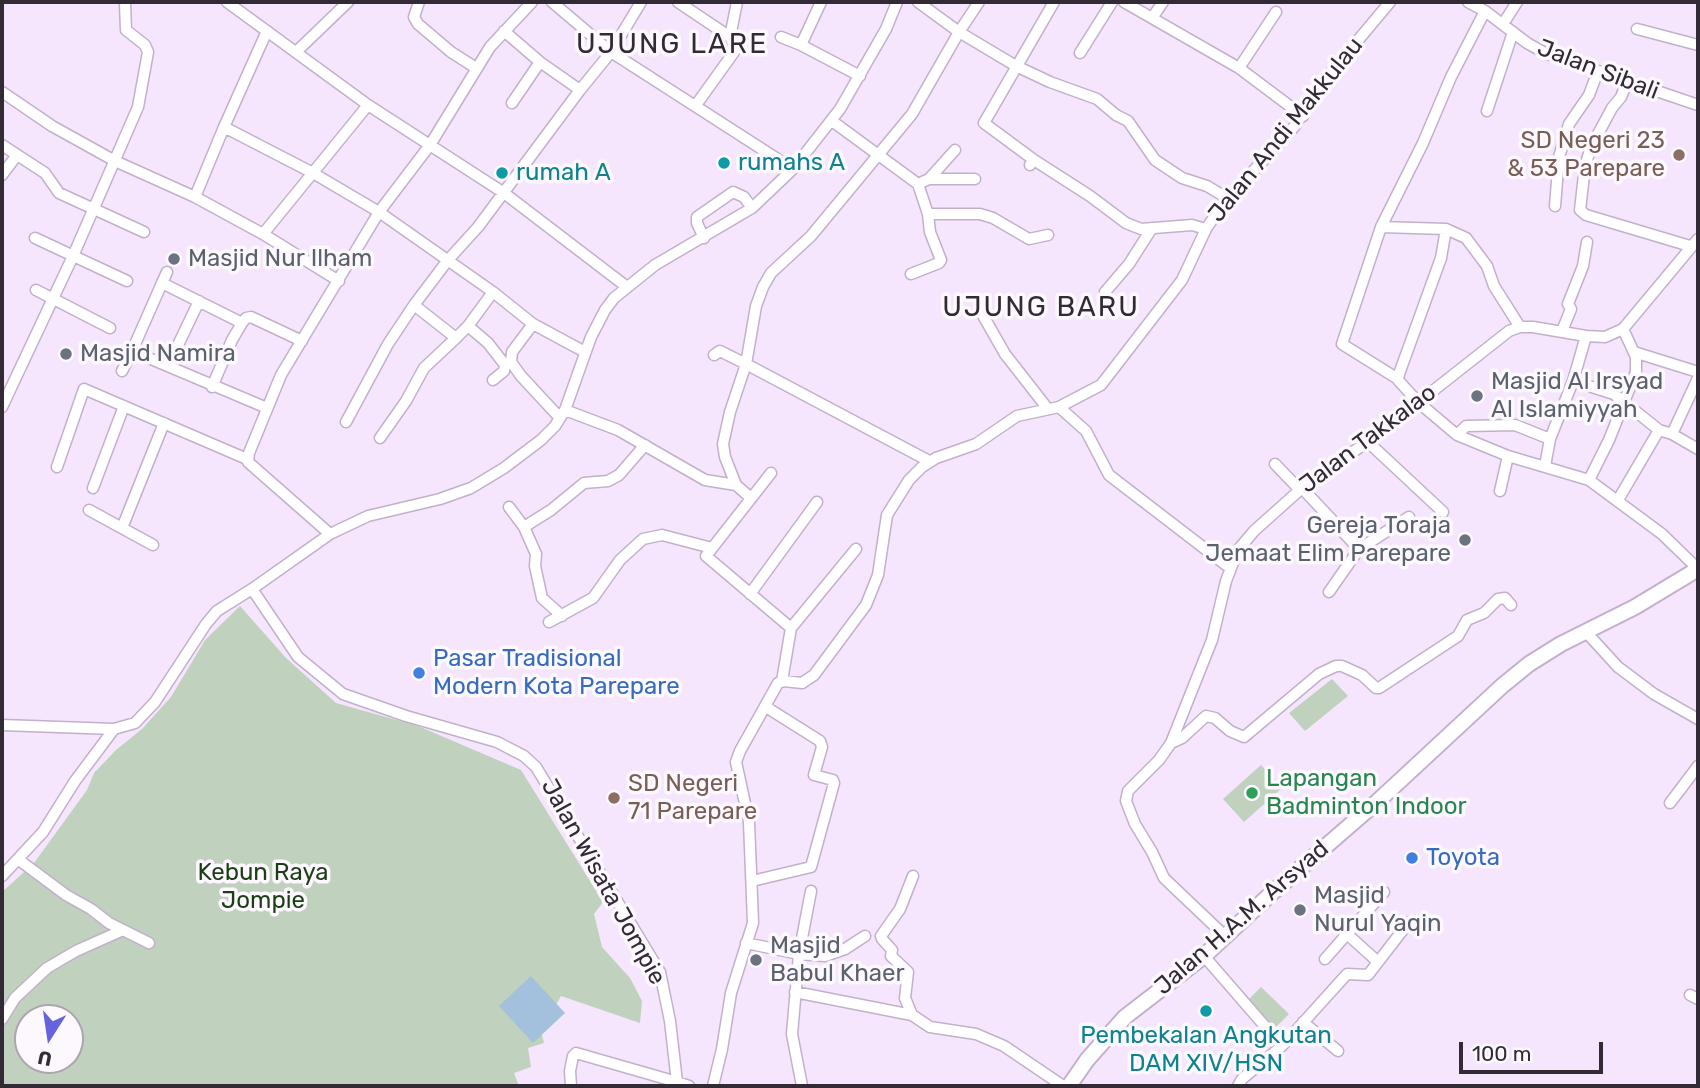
<!DOCTYPE html>
<html>
<head>
<meta charset="utf-8">
<style>
	body { margin:0 }
	#map { position:relative; width:1700px; height:1088px; overflow:hidden; background:#f5e6fd; font-family:Rubik,sans-serif }
	canvas { display:block }
	.frame { position:absolute; inset:0; border:4px solid #322a35; pointer-events:none }
	.north { position:absolute; left:14px; top:1004px; width:70px; height:70px; box-sizing:border-box; background:#fcf8fe; border:2px solid #aba6ae; border-radius:50%; rotate:192deg; font-size:19px; font-weight:700; line-height:28px; text-align:center; color:#322a35 }
	.north::after { content:''; display:block; margin:auto; width:24px; height:32px; background:#6763dc; clip-path:polygon(50% 0,100% 100%,50% 72%,0 100%) }
	.scale { position:absolute; left:1459px; top:1042px; width:144px; height:32px; box-sizing:border-box; border:4px solid #322a35; border-top:0; padding-left:9px; font-size:21px; line-height:24px; white-space:nowrap; color:#322a35; -webkit-text-stroke:5px #fcf8fe; paint-order:stroke }
</style>
</head>
<body>
<div id="map">
<canvas width="1700" height="1088"></canvas>
<div class="frame"></div>
<div class="north">U</div>
<div class="scale">100 m</div>
</div>
<script>
const c = document.querySelector('canvas').getContext('2d');
c.lineJoin = 'round';
function fillPath(path, color) {
  c.fillStyle = color;
  c.fill(path, 'evenodd');
}
function shape(rows) {
  const path = new Path2D();
  for (const r of rows) {
    path.moveTo(r[0], r[1]);
    for (let i = 2; i < r.length; i += 2) path.lineTo(r[i], r[i + 1]);
  }
  return path;
}
function strokePath(path, color, width, dash) {
  c.strokeStyle = color;
  c.lineWidth = width;
  c.lineCap = dash ? 'butt' : 'round';
  c.setLineDash(dash || []);
  c.stroke(path);
}
function drawText(font, color, halo, rows, align = 'center') {
  c.font = font + ' Rubik,sans-serif';
  c.lineWidth = 7;
  c.setLineDash([]);
  c.textBaseline = 'middle';
  c.strokeStyle = halo;
  c.fillStyle = color;
  for (const [text, x, y, turn = 0] of rows) {
    c.save();
    c.translate(x, y);
    c.rotate((+turn || 0) * Math.PI / 180);
    c.textAlign = isNaN(turn) ? turn : align;
    if (halo) c.strokeText(text, 0, 0);
    c.fillText(text, 0, 0);
    c.restore();
  }
}
fillPath(shape([
	[240,606,286,658,336,703,418,726,521,770,603,902,594,914,602,947,630,978,642,1001,640,1023,561,996,541,1031,544,1043,528,1048,531,1067,514,1073,519,1086,2,1086,2,892,34,863,87,790,94,773,116,750,142,729,171,697,205,640],
	[28,1018,70,1018,70,1060,28,1060],
	[1332,679,1348,696,1305,731,1289,713],
	[1261,765,1282,788,1244,822,1223,799],
	[1261,987,1289,1014,1275,1028,1248,1000]
]), '#c0d1bd');
fillPath(shape([
	[531,976,565,1013,533,1043,499,1006]
]), '#a3c1dd');
const minor = shape([
	[227,2,368,105,504,193,627,287],
	[419,2,414,17,418,24,451,52,476,68],
	[552,2,611,52,793,169],
	[678,2,730,37,734,45,734,52,696,105],
	[821,2,801,45,860,76],
	[918,2,959,32,1016,66,1050,82,1097,99,1116,115,1128,121,1155,160,1182,178,1207,186,1227,198],
	[1124,2,1239,68,1303,116],
	[1468,2,1485,11,1527,43,1545,53,1698,105],
	[1485,11,1451,77,1423,143,1381,227,1446,229,1466,238,1487,266,1494,286,1520,327],
	[1152,18,1163,2],
	[1503,24,1517,2],
	[1637,29,1698,45],
	[504,31,540,62,580,90],
	[730,37,737,2],
	[781,37,801,45],
	[297,51,348,2],
	[1080,53,1112,2],
	[1239,68,1276,12],
	[1627,82,1621,97,1612,108,1591,147,1585,166,1580,210,1586,215,1690,246],
	[2,92,52,126,115,161,195,197,263,234],
	[512,103,540,62],
	[1487,111,1513,32],
	[832,121,918,184,929,179,975,179],
	[224,127,267,31],
	[2,145,45,173,59,193,144,232],
	[1034,160,1090,196,1126,223,1141,229,1192,225,1206,229],
	[1030,165,1034,160,984,123,1054,2],
	[2,175,17,155],
	[929,179,955,150],
	[918,184,928,214,980,214,993,218,1029,239,1048,235],
	[195,197,224,127,313,173,379,212,493,292,533,324,585,352],
	[1555,206,1559,157,1569,124,1589,95,1598,71],
	[1381,227,1342,344,1398,379],
	[1446,229,1441,258,1399,374,1398,380,1418,402,1457,435,1508,456,1589,480,1662,534,1698,569],
	[35,238,127,281],
	[704,238,697,223,697,217,733,192,744,197,752,208],
	[167,272,162,283,242,323,246,318,251,317,302,341],
	[911,274,939,263,941,260,930,232,928,214],
	[339,281,263,234,368,105],
	[162,283,132,351,267,408],
	[36,290,110,328],
	[1105,292,1129,264,1152,228],
	[981,312,1005,354,1048,409],
	[533,324,512,352,511,362,521,376,560,418],
	[468,326,488,343,505,365,504,371,493,380],
	[1562,331,1571,309,1568,304,1583,266,1587,242],
	[1586,336,1573,381,1614,394,1659,430,1672,434,1698,449],
	[456,338,468,326,493,292],
	[1634,352,1698,372],
	[714,355,720,351,746,364,929,461],
	[168,366,199,301],
	[122,371,132,351],
	[212,387,232,340,242,323],
	[2,407,73,256,138,107,148,52,145,45,126,30,125,3],
	[1059,407,1086,431,1109,475,1230,568],
	[565,410,618,430,705,480,736,485],
	[346,422,388,344,414,305,448,260,478,227,580,90,611,52,641,2],
	[1672,434,1698,378],
	[1457,435,1466,426,1515,425,1550,439,1545,466],
	[380,438,406,401,424,368,456,338,414,305],
	[1550,439,1573,381],
	[1368,442,1443,512],
	[1275,464,1300,490],
	[57,467,84,389,247,459],
	[771,473,706,556,791,628],
	[1589,480,1609,440,1636,372,1636,357,1623,329],
	[93,488,124,406],
	[1302,488,1359,549],
	[1500,491,1508,456],
	[751,498,736,485,725,457,723,444,730,412,746,364,756,306,763,287,771,273,811,236,912,114,959,32,979,2],
	[1618,500,1659,430],
	[509,507,524,527],
	[89,510,153,545],
	[122,528,164,423],
	[330,534,248,462,249,453,281,375,379,212,430,145,490,47,532,2],
	[252,589,298,657,343,694,406,716,497,742,524,756,536,767,660,972,670,1021,677,1082,689,1086],
	[1329,592,1359,549,1409,517],
	[750,594,817,502],
	[562,616,542,598,535,566,536,554,524,527,551,510,584,483,608,481,619,475,645,445],
	[549,622,593,598,620,560,643,539,662,535,712,548],
	[1586,632,1618,667,1654,694,1698,719],
	[782,681,791,628,856,549],
	[2,725,114,729,135,723,155,702,206,624,217,611,252,589,330,534,368,516,440,499,471,488,504,468,541,440,555,426,565,410,591,337,605,310,614,298,655,265,752,208,793,169,840,109,886,29,897,2],
	[1171,743,1182,738,1206,716,1215,718,1230,731,1244,737,1319,674,1336,666,1342,666,1362,675,1376,688,1379,688,1458,636,1467,620,1484,613,1498,599,1505,598,1511,605],
	[1670,803,1698,766],
	[19,860,66,895,91,909,109,923,149,943],
	[2,876,43,832,75,781,114,729],
	[752,881,811,867,834,783,833,780,814,775,822,747,820,741,766,707],
	[1226,937,1164,878,1152,852,1135,824,1126,801,1128,791,1159,760,1171,743,1212,640,1226,581,1238,550,1254,531,1302,488,1337,462,1368,442,1509,331,1520,327,1533,327,1586,336,1605,337,1623,329,1698,239],
	[746,943,799,954,825,956,845,949,865,936],
	[1204,956,1282,1046],
	[1325,959,1347,934],
	[1378,962,1347,934,1384,892],
	[795,992,912,1015,930,1027,976,1034,1004,1046,1063,1086],
	[1690,995,1698,999],
	[912,1015,905,998,908,972,891,956,892,950,882,939,881,936,900,909,913,876],
	[2,1019,15,998,47,968,76,951,123,930],
	[1303,1022,1338,1051],
	[571,1086,570,1071,573,1056,576,1053,677,1082],
	[713,1086,722,1049,731,993,753,923,749,822,736,762,740,751,778,683,784,681,802,683,814,675,866,605,878,575,887,515,909,480,922,467,936,458,976,444,1017,416,1059,407,1101,385,1182,280,1206,229,1222,205,1294,127,1323,82,1390,2],
	[802,1086,792,1034,799,954,811,891],
	[1238,1086,1242,1079,1282,1046,1347,974,1368,975,1409,922]
]);
const highway = shape([
	[1069,1086,1087,1060,1125,1017,1204,956,1273,892,1378,801,1502,686,1529,664,1561,644,1635,607,1698,569]
]);
strokePath(minor, '#c2b0cc', 13);
strokePath(highway, '#c2b0cc', 18);
strokePath(minor, '#fff', 10);
strokePath(highway, '#fff', 14);
for (const [x, y, r, color] of [
	[1679,155,7,"#8d6e63"],
	[724,163,7,"#0f9aa8"],
	[502,173,7,"#0f9aa8"],
	[174,259,7,"#6b7280"],
	[66,354,7,"#6b7280"],
	[1477,396,7,"#6b7280"],
	[1465,540,7,"#6b7280"],
	[419,673,7,"#3f7fe0"],
	[1252,793,7,"#2e9e5b"],
	[614,798,7,"#8d6e63"],
	[1412,858,7,"#3f7fe0"],
	[1300,910,7,"#6b7280"],
	[756,960,7,"#6b7280"],
	[1206,1011,7,"#0f9aa8"]
]) {
  const dot = new Path2D();
  dot.arc(x, y, r, 0, 2 * Math.PI);
  c.fillStyle = color;
  c.fill(dot);
  strokePath(dot, '#fcf8fe', 2.5);
}
drawText('24px', '#322a35', '#fcf8fe', [
	["Jalan Sibali",1598,70,21],
	["Jalan Andi Makkulau",1286,130,-51],
	["Jalan Takkalao",1368,439,-37],
	["Jalan Wisata Jompie",603,882,61],
	["Jalan H.A.M. Arsyad",1242,918,-41]
]);
drawText('24px', '#785e54', '#fcf8fe', [
	["SD Negeri 23",1665,141],
	["& 53 Parepare",1665,169],
	["SD Negeri",628,784,"left"],
	["71 Parepare",628,812,"left"]
], 'right');
drawText('24px', '#0d838f', '#fcf8fe', [
	["rumahs A",738,163],
	["rumah A",516,173],
	["Pembekalan Angkutan",1206,1036,"center"],
	["DAM XIV/HSN",1206,1064,"center"]
], 'left');
drawText('24px', '#5b616d', '#fcf8fe', [
	["Masjid Nur Ilham",188,259],
	["Masjid Namira",80,354],
	["Masjid Al Irsyad",1491,382],
	["Al Islamiyyah",1491,410],
	["Gereja Toraja",1451,526,"right"],
	["Jemaat Elim Parepare",1451,554,"right"],
	["Masjid",1314,896],
	["Nurul Yaqin",1314,924],
	["Masjid",770,946],
	["Babul Khaer",770,974]
], 'left');
drawText('24px', '#366cbe', '#fcf8fe', [
	["Pasar Tradisional",433,659],
	["Modern Kota Parepare",433,687],
	["Toyota",1426,858]
], 'left');
drawText('24px', '#27864d', '#fcf8fe', [
	["Lapangan",1266,779],
	["Badminton Indoor",1266,807]
], 'left');
drawText('24px', '#1b3f14', '#fcf8fe', [
	["Kebun Raya",263,873],
	["Jompie",263,901]
]);
c.letterSpacing = '2px';
drawText('28px', '#322a35', '#fcf8fe', [
	["UJUNG LARE",672,45],
	["UJUNG BARU",1041,308]
]);
c.letterSpacing = '0px';
</script>
</body>
</html>
